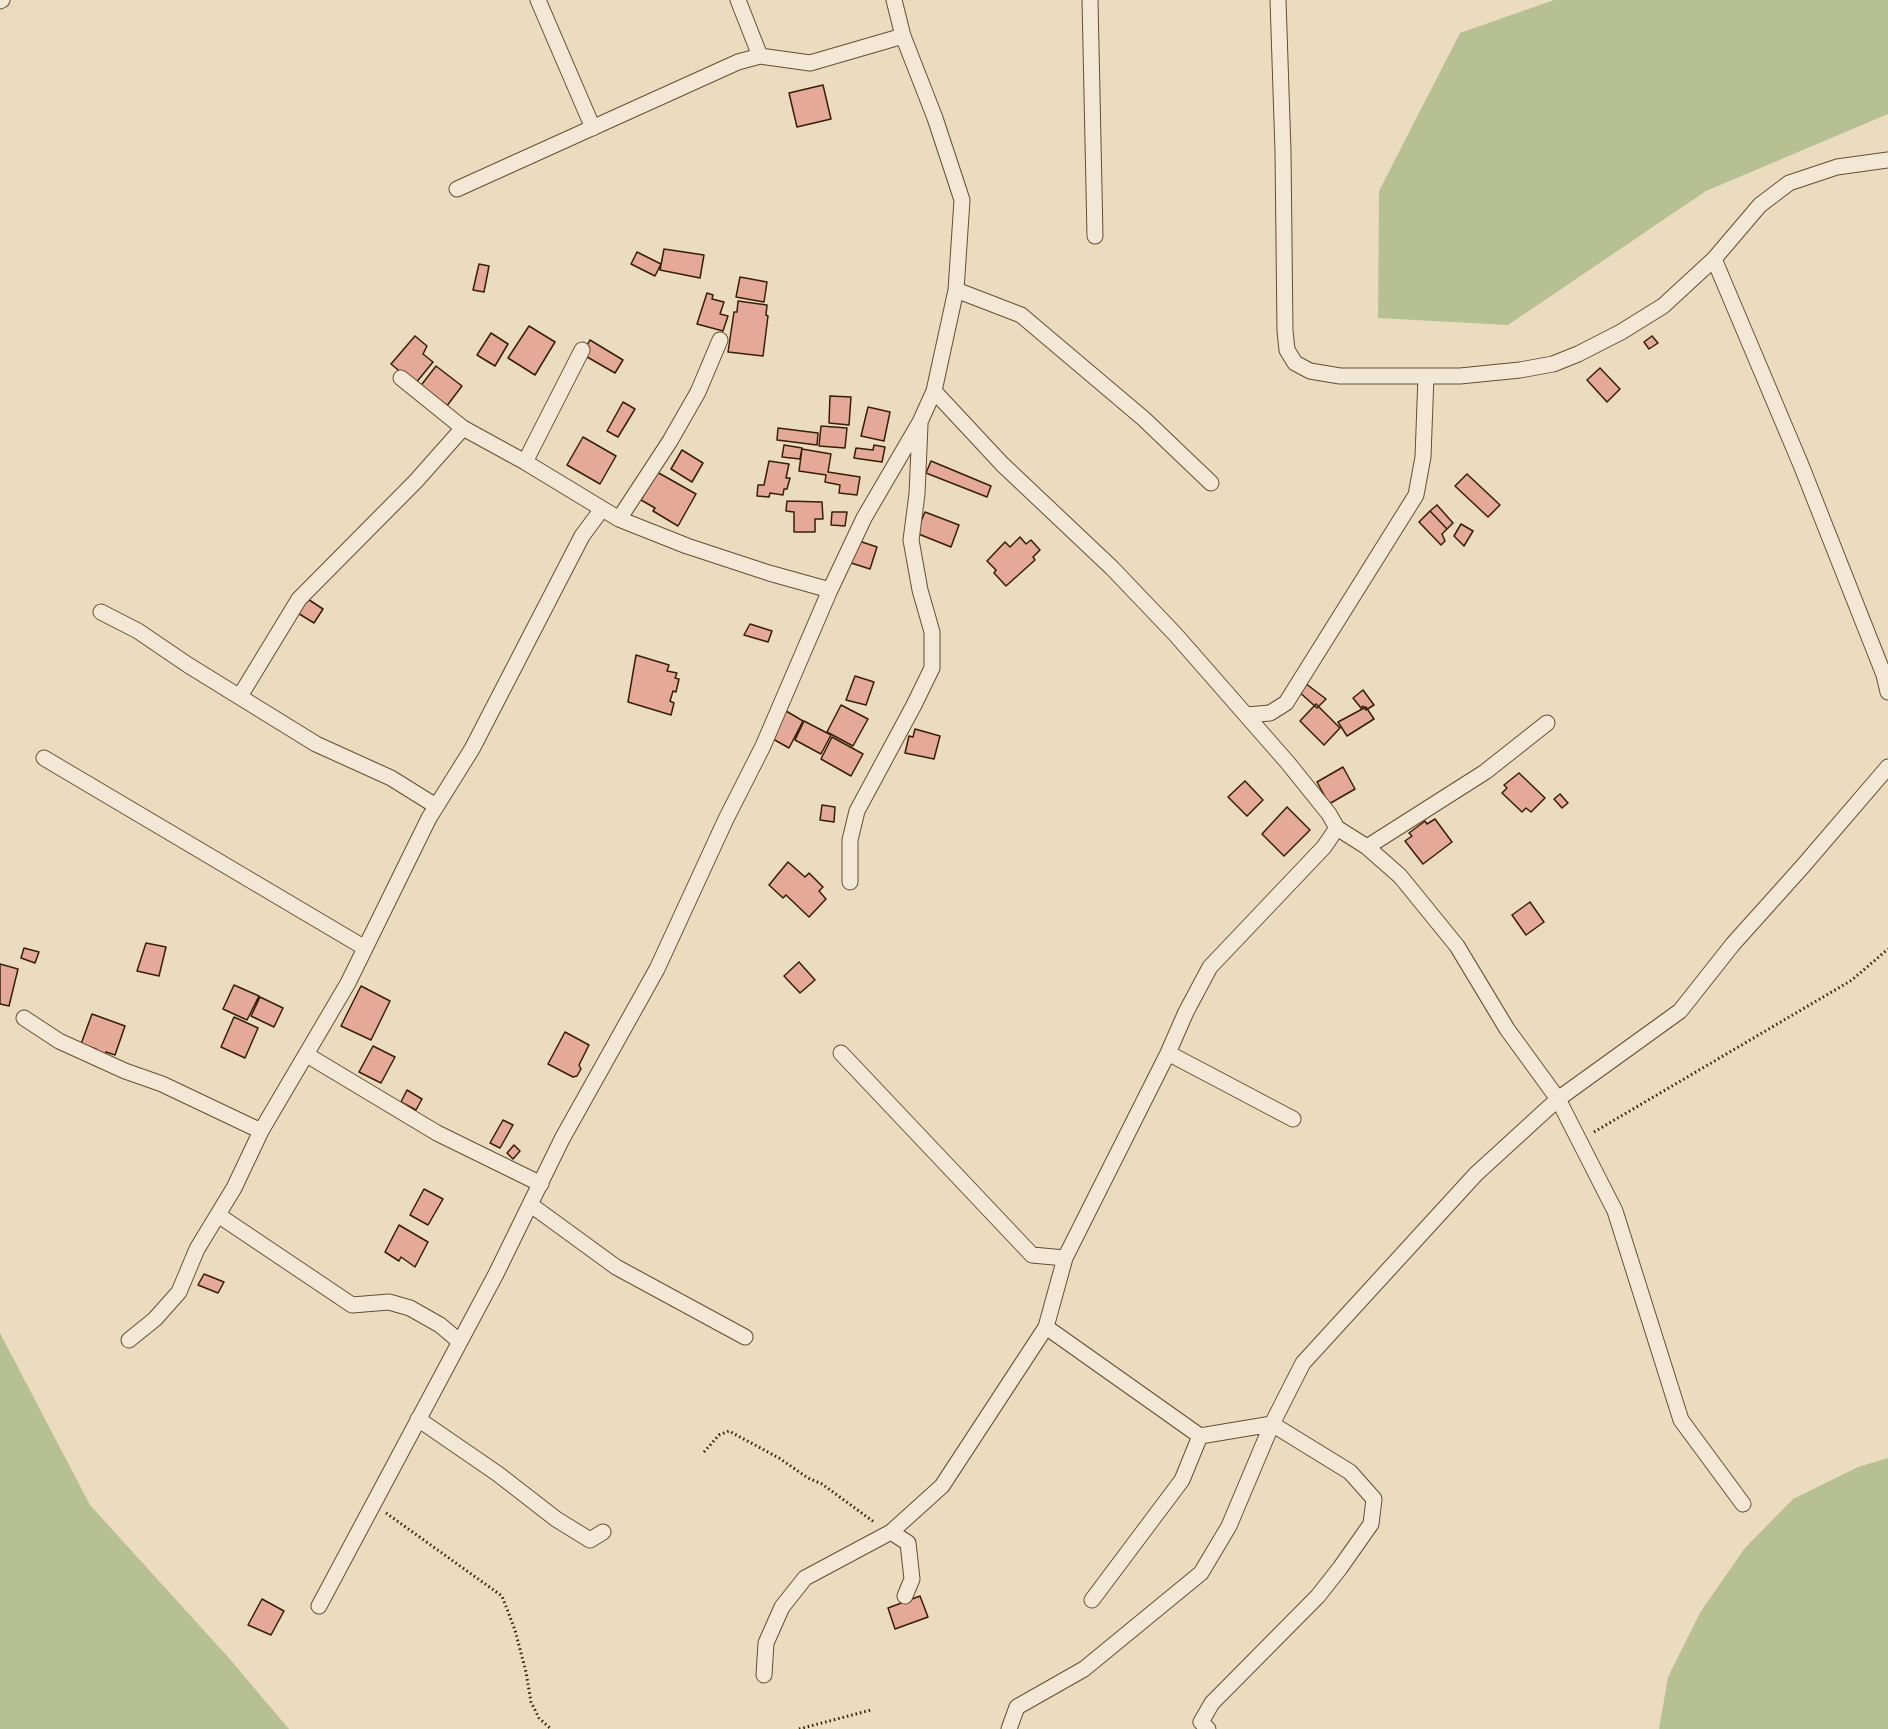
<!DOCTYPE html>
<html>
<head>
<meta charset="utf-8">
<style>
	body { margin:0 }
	canvas { display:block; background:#ecdcbf }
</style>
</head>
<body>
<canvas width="1888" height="1729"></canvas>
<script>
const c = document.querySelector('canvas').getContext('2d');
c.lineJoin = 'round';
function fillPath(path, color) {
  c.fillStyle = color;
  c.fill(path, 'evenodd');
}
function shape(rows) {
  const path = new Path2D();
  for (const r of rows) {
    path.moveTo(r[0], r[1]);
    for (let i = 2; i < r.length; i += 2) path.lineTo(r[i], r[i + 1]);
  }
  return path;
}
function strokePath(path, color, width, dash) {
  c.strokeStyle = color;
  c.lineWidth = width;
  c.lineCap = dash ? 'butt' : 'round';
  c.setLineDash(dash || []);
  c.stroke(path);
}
fillPath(shape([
	[1554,0,1888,0,1888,114,1706,191,1508,325,1378,318,1379,191,1460,33],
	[0,1333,90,1505,228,1657,289,1729,0,1729],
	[1888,1458,1888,1729,1659,1729,1668,1677,1701,1611,1745,1548,1793,1499,1858,1467]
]), '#b7c093');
const building = shape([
	[823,85,831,119,797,127,789,93,823,85],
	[664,249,704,255,700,278,660,270,664,249],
	[637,252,661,264,655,276,631,264,637,252],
	[479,264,489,266,484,292,473,290,479,264],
	[740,277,767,282,764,302,736,297,740,277],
	[707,293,713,295,712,299,724,302,720,314,728,316,723,331,697,324,707,293],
	[738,301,767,305,766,315,768,316,763,356,728,352,734,312,737,312,738,301],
	[529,326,555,342,535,375,508,358,529,326],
	[491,333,508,344,495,366,477,355,491,333],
	[415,336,427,346,423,354,433,362,415,384,391,364,415,336],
	[1652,336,1658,343,1649,349,1644,342,1652,336],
	[590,340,623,360,615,373,582,354,590,340],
	[436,366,462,386,446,407,419,388,436,366],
	[1600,368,1620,389,1607,402,1587,380,1600,368],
	[830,396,851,397,849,425,829,423,830,396],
	[623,402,635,409,618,437,607,431,623,402],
	[868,407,890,412,884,441,861,436,868,407],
	[821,426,847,428,845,448,819,446,821,426],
	[778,428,818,433,817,445,777,440,778,428],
	[583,437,616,456,600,484,567,465,583,437],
	[784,445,802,448,800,459,782,457,784,445],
	[874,445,885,447,882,462,854,458,856,448,873,450,874,445],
	[802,449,831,454,828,472,860,477,857,495,839,493,840,485,825,482,826,475,799,471,802,449],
	[682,450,703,463,692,482,671,469,682,450],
	[769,461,789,464,786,478,790,478,787,489,784,489,783,495,770,493,769,497,757,496,758,485,764,485,769,461],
	[931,461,991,486,987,497,926,473,931,461],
	[657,472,696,494,678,526,653,511,655,508,641,500,657,472],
	[1467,474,1500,505,1488,517,1455,486,1467,474],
	[787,501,822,502,823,519,815,519,815,532,794,532,794,512,786,511,787,501],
	[1437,505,1453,523,1447,529,1430,511,1437,505],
	[1430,511,1447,529,1442,534,1445,541,1441,545,1419,522,1430,511],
	[832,512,847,512,845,526,831,525,832,512],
	[925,512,959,525,951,547,916,533,925,512],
	[1461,524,1473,531,1464,546,1454,536,1461,524],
	[1020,537,1026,544,1031,540,1040,550,1033,557,1035,560,1006,586,994,573,996,570,987,561,1005,542,1010,547,1020,537],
	[856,540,877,547,870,569,848,562,856,540],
	[297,592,323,609,314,623,288,607,297,592],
	[750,624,772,631,768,642,744,635,750,624],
	[636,655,669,665,667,671,677,673,675,678,679,679,676,692,673,691,670,701,674,703,671,715,628,702,636,655],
	[855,676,874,682,866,705,846,700,855,676],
	[1305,683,1326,699,1317,708,1297,690,1305,683],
	[1363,690,1374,705,1366,710,1363,706,1361,708,1353,698,1363,690],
	[1316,704,1340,728,1324,745,1300,721,1316,704],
	[841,705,868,719,853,746,827,732,841,705],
	[1366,707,1374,719,1347,736,1338,722,1366,707],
	[781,708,803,721,789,748,766,735,781,708],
	[804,721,831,735,821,754,795,740,804,721],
	[915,729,940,736,934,759,905,753,909,736,913,737,915,729],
	[832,737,863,754,851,776,821,759,832,737],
	[1343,767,1355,789,1329,804,1317,782,1343,767],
	[1519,773,1545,798,1531,812,1526,808,1522,812,1502,793,1507,788,1504,785,1519,773],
	[1245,781,1263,800,1247,816,1228,797,1245,781],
	[1560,794,1568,803,1562,808,1554,799,1560,794],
	[822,805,835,807,834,822,820,820,822,805],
	[1287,807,1310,830,1284,856,1262,834,1287,807],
	[1435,819,1452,842,1423,864,1405,841,1412,836,1409,833,1425,821,1427,824,1435,819],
	[788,862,805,877,809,873,823,887,819,891,826,899,809,917,786,895,783,898,769,885,788,862],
	[1530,902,1544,922,1526,935,1512,915,1530,902],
	[146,943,166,947,159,976,137,971,146,943],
	[24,948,39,952,35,963,21,958,24,948],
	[799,962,815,980,800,993,784,976,799,962],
	[0,964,18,969,9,1006,0,1004,0,964],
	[234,985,259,996,247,1020,223,1009,234,985],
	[361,986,390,1001,371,1040,341,1026,361,986],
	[260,997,283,1008,274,1027,251,1016,260,997],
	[92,1014,125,1026,115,1055,106,1052,105,1055,95,1051,96,1049,81,1044,92,1014],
	[234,1017,258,1028,245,1058,221,1047,234,1017],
	[565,1032,589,1045,579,1065,581,1069,577,1076,573,1077,548,1064,565,1032],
	[373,1046,395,1057,381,1083,359,1072,373,1046],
	[407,1090,422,1099,416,1110,401,1102,407,1090],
	[503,1120,513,1125,500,1148,490,1143,503,1120],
	[514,1145,520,1151,513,1159,507,1153,514,1145],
	[424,1189,443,1199,428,1225,410,1215,424,1189],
	[399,1225,428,1242,415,1267,401,1257,399,1261,385,1252,399,1225],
	[204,1274,224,1282,218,1293,198,1285,204,1274],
	[920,1596,928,1617,895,1629,888,1608,920,1596],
	[262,1599,284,1611,271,1635,248,1625,262,1599]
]);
fillPath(building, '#e4aa97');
strokePath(building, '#371e07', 1.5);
const street = shape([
	[538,0,593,128],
	[738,0,760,56],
	[1090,0,1095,236],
	[1278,0,1283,151,1285,331,1287,350,1295,363,1310,371,1340,376,1460,376,1520,370,1553,364,1578,354,1621,332,1663,306,1714,259,1760,205,1789,183,1837,167,1888,160],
	[0,1,2,0],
	[457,189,738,62,760,56,810,63,903,36],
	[1714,259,1801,465,1884,675,1888,692],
	[956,290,1021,315,1144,419,1211,483],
	[401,378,463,428,525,462,619,519,687,546,769,573,830,590],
	[934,391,1002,464,1112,568,1175,634,1288,763,1329,814,1337,828,1367,847,1400,876,1457,946,1507,1029,1558,1099,1615,1211,1681,1420,1743,1504],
	[525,462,582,350],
	[619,519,670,441,698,392,720,340],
	[101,612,138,631,188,665,316,744,391,778,436,806],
	[240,696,299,599,416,481,463,428],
	[1247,715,1270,713,1286,703,1416,495,1423,457,1426,376],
	[44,758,365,948],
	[1367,847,1485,772,1547,723],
	[850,882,850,840,857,811,914,705,932,668,932,632,920,590,911,540,917,494,920,425],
	[24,1018,59,1041,125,1071,162,1084,261,1131],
	[841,1053,1032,1255,1065,1258],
	[1168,1053,1293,1119],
	[307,1055,437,1133,541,1184],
	[531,1205,616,1267,745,1337],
	[218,1215,352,1305,389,1302,410,1308,440,1325,459,1341],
	[1046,1327,1200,1436,1272,1424,1350,1472,1374,1499,1371,1524,1340,1568,1318,1596,1212,1703,1201,1722,1208,1729],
	[129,1340,155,1319,179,1292,197,1249,234,1188,261,1131,348,983,429,818,472,749,582,536,602,509],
	[418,1419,498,1474,556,1519,590,1540,603,1532],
	[905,1596,912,1579,908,1543,891,1532,942,1486,1046,1327,1065,1258,1168,1053,1186,1012,1210,967,1324,847,1337,828],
	[1092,1600,1182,1480,1200,1436],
	[319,1606,496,1274,562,1139,657,969,726,819,763,746,830,590,864,518,920,422,934,391,956,290,962,200,935,118,903,36,894,0],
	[764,1675,766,1643,782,1607,805,1578,891,1532],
	[1009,1729,1017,1707,1084,1669,1201,1573,1229,1526,1272,1424,1303,1363,1476,1174,1558,1099,1680,1011,1733,944,1803,866,1888,767]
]);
strokePath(street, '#644e35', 17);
strokePath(shape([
	[1594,1132,1852,980,1888,949],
	[704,1452,719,1435,729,1431,779,1458,808,1478,822,1484,874,1522],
	[386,1513,502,1596,515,1630,526,1672,531,1702,539,1718,551,1729],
	[799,1729,871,1710]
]), '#371e07', 3, [1.5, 3]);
strokePath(street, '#f3e8d5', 15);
</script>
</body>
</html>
